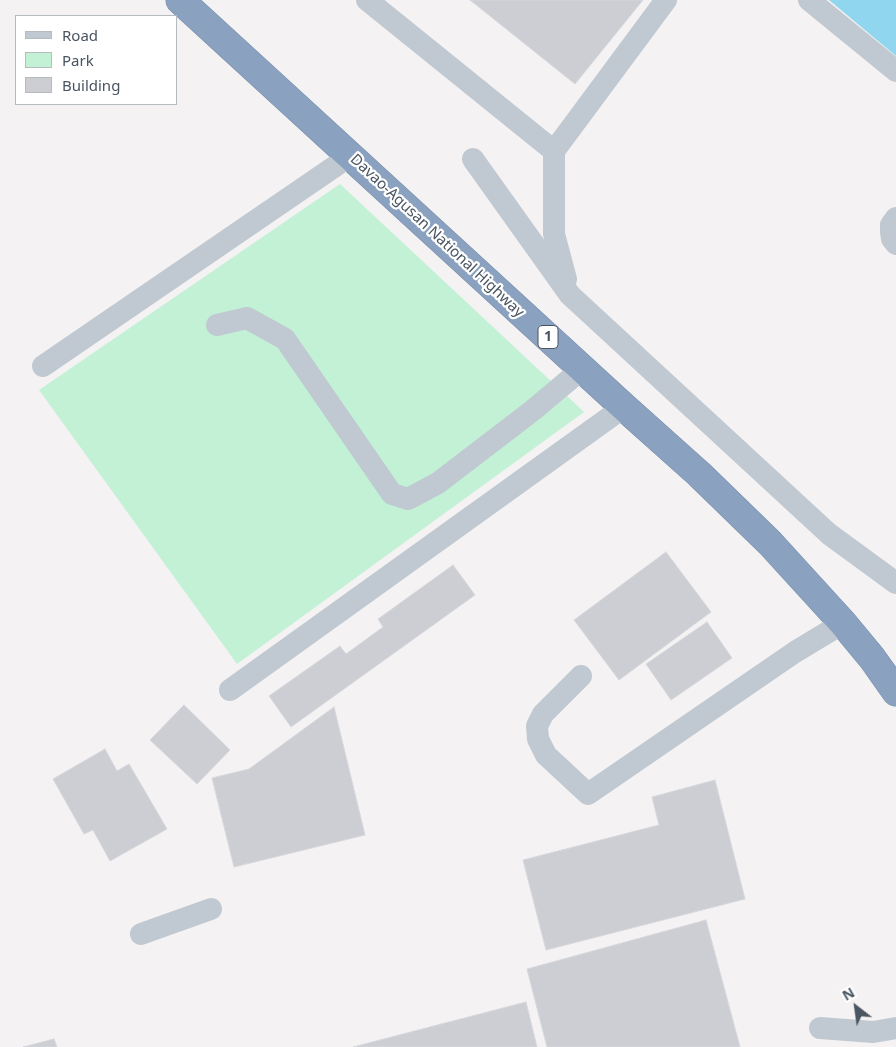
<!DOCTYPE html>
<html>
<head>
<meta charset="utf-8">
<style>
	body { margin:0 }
	#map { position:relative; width:896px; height:1047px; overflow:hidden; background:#f4f2f2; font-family:"Noto Sans",sans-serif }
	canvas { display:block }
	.legend { position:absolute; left:15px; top:15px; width:162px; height:90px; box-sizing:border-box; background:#fff; border:1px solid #b6bbbf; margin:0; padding:6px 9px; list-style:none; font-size:15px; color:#495560 }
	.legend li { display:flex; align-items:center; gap:10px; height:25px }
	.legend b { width:25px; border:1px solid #b6bbbf }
	.north { position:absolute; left:831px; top:982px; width:50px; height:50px; -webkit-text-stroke:4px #fff; paint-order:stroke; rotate:330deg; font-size:14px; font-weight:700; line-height:20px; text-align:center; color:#495560 }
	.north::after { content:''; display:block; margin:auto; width:18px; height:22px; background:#495560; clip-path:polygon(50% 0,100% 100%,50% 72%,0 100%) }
</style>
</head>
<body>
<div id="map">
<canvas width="896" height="1047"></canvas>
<ul class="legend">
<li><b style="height:6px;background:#c0c9d1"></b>Road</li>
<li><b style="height:14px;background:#c2f1d6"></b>Park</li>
<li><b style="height:14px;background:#ccced4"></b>Building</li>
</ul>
<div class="north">N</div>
</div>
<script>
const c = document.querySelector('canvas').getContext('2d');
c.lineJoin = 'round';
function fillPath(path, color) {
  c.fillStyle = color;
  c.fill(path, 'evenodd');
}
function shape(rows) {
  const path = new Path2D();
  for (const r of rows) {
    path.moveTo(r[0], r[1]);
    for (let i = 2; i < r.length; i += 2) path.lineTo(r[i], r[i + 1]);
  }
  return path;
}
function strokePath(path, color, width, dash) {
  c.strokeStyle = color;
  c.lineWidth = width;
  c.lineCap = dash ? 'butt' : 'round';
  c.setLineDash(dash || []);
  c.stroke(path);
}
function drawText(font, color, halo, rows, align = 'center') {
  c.font = font + ' "Noto Sans",sans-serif';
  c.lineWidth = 4.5;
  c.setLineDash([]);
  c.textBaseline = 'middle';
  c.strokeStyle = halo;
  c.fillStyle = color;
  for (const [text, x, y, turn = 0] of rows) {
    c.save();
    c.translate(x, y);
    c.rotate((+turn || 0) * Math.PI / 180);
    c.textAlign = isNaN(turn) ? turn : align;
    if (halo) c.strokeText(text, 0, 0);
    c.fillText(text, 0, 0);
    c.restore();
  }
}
fillPath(shape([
	[340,184,584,412,237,664,39,390]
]), '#c2f1d6');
fillPath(shape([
	[829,0,896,0,896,56]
]), '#8fd6ee');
const building = shape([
	[470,0,643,0,575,84,470,0],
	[666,552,711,612,619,680,574,620,666,552],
	[453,565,475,595,291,727,269,696,340,646,346,654,383,627,378,619,453,565],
	[707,622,732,658,671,700,646,664,707,622],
	[184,705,230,750,197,784,150,740,184,705],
	[334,707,365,835,234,867,212,778,249,769,334,707],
	[105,749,117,771,129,764,167,829,110,861,93,830,84,834,53,779,105,749],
	[715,780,745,899,546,950,523,860,659,825,652,797,715,780],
	[706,920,740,1047,547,1047,527,969,706,920],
	[526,1002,537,1047,353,1047,526,1002],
	[54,1039,57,1047,23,1047,54,1039]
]);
fillPath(building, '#ccced4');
strokePath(building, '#d6d8dd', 1);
const highway = shape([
	[180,0,624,407,699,474,770,543,843,623,872,658,896,692]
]);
strokePath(highway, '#758dac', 29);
strokePath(shape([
	[367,0,554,151,666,0],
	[809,0,896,71],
	[554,151,554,234,566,279],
	[473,159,570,295,829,534,896,583],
	[896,218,891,225,891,232,892,239,896,244],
	[217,325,247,318,285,339,392,494,408,499,438,483,532,411,582,369],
	[43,366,350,156],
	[581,676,543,714,537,726,538,739,546,755,588,794,795,652,843,623],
	[230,690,624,407],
	[141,934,211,909],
	[820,1028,873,1032,896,1028]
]), '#c0c9d1', 22);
strokePath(highway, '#8aa2c0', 28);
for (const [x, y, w] of [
	[548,337,20]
]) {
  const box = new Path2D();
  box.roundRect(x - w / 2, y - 11.5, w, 23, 4);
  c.fillStyle = '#fff';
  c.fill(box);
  strokePath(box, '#495560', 1);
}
drawText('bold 14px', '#495560', null, [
	["1",548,337]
]);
drawText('15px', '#495560', '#fff', [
	["Davao-Agusan National Highway",437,236,43]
]);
</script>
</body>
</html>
